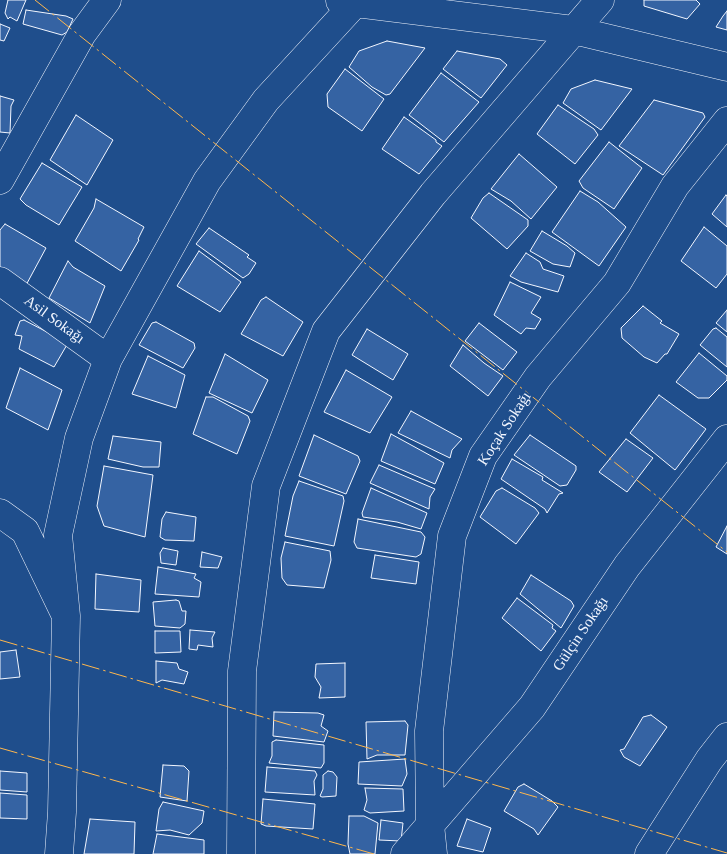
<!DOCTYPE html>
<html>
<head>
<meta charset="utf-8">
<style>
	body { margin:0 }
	canvas { display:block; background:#1f4e8c }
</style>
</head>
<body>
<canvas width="727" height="854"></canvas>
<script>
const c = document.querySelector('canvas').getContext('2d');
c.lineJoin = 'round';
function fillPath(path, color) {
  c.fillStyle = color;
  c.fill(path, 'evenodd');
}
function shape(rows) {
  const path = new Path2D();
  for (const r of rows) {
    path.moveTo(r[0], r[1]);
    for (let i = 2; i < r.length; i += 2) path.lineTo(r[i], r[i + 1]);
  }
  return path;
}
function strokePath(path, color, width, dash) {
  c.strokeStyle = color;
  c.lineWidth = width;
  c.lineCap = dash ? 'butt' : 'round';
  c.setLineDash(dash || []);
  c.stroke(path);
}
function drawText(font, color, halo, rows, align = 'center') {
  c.font = font + ' Georgia,serif';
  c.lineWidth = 4;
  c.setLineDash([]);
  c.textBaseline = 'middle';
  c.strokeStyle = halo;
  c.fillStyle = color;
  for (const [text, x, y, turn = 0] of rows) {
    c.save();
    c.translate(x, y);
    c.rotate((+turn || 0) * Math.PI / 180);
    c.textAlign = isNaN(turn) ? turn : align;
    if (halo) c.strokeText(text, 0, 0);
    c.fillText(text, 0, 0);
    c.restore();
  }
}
const building = shape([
	[8,0,26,0,17,21,10,17,8,19,5,13,8,0],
	[644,0,696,0,700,4,687,19,644,6,644,0],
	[26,10,66,16,73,19,67,32,62,35,23,24,26,10],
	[727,11,727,30,716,27,723,16,727,11],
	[0,24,10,28,4,41,0,40,0,24],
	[387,41,425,48,390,94,386,95,372,87,349,67,359,51,387,41],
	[457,51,500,59,507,65,481,98,443,69,457,51],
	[345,69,384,99,362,131,328,107,327,94,345,69],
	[441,73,479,102,444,142,409,115,441,73],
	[595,80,632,89,601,130,563,103,571,89,595,80],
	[0,96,14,100,11,106,10,133,0,132,0,96],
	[654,100,703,113,705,117,663,175,619,146,654,100],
	[558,105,594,129,598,135,575,164,537,134,558,105],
	[76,115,113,140,87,185,50,160,76,115],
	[404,117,436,140,436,142,442,146,419,174,382,149,404,117],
	[609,142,642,168,614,209,583,188,579,181,609,142],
	[519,154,557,187,531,219,511,201,491,189,519,154],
	[42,163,82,187,59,225,26,205,20,199,42,163],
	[580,191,598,202,626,227,599,266,552,232,580,191],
	[489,193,528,220,528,226,507,249,471,218,483,198,489,193],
	[726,195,727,196,727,227,712,214,726,195],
	[96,199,144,227,138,239,139,240,121,271,75,241,94,208,96,199],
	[5,224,46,248,25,287,0,272,0,230,5,224],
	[704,227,727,246,727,274,716,288,681,261,704,227],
	[209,228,249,255,247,257,256,263,249,274,243,278,196,244,209,228],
	[542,231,567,246,575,253,570,267,553,264,530,251,542,231],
	[199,251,241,282,220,312,177,286,199,251],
	[526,253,540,262,543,269,564,276,558,292,521,282,510,276,526,253],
	[68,261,73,267,105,286,90,323,49,298,68,261],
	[510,282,541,297,531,313,541,319,535,329,526,328,521,334,494,315,510,282],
	[266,297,303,322,283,356,241,334,261,300,266,297],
	[643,306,662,321,660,323,679,334,667,354,665,354,657,363,644,357,622,338,621,328,643,306],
	[727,310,727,332,716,323,727,310],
	[24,320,68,343,54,367,19,349,22,336,15,335,20,321,24,320],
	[156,322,194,343,195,348,183,368,139,345,152,323,156,322],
	[479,323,517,352,503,370,465,341,479,323],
	[716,328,727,337,727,367,700,345,713,329,716,328],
	[367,329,408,354,393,380,352,355,367,329],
	[463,345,484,363,503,376,488,396,450,366,463,345],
	[699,353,727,376,727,380,709,398,698,398,676,382,699,353],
	[225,354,268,380,252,413,209,393,225,354],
	[148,356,185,375,176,408,132,394,148,356],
	[20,368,62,390,48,430,6,408,20,368],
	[346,370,392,397,370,433,324,412,346,370],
	[659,395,706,429,675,470,630,433,659,395],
	[206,397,213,397,248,416,250,421,237,454,193,434,206,397],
	[411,411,462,439,452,450,450,458,398,433,411,411],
	[391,434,444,463,435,484,381,461,391,434],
	[314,435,358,456,360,461,346,494,299,476,314,435],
	[530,435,576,466,576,470,567,485,560,486,514,455,530,435],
	[113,436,161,442,159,467,143,467,108,459,113,436],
	[626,439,653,458,627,492,599,472,626,439],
	[512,459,543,477,542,480,563,493,559,494,547,513,545,509,501,479,512,459],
	[379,465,435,489,430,497,429,509,370,483,379,465],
	[104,466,153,475,145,537,104,526,97,506,104,466],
	[299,481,343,496,344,501,334,546,285,536,293,496,299,481],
	[371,488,427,513,421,529,397,522,363,517,362,513,371,488],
	[502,488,535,508,539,513,516,544,480,517,496,491,502,488],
	[166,512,196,517,194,541,165,540,160,537,162,519,166,512],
	[358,519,421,532,425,537,421,554,416,557,357,548,354,542,358,519],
	[727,526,727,554,716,547,727,526],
	[285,542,330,551,331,560,324,588,287,585,282,578,281,558,285,542],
	[163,548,178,551,176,565,161,563,160,553,163,548],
	[202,552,222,557,218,568,200,567,202,552],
	[375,555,419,562,416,584,371,578,375,555],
	[158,567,196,574,194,578,201,582,199,597,155,594,158,567],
	[96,574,141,580,139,612,95,609,96,574],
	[531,575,571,601,574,606,561,628,520,594,531,575],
	[517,598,553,625,552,628,556,631,541,651,502,618,517,598],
	[176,600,179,601,182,611,186,611,185,624,180,628,155,626,153,602,176,600],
	[190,630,215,632,212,638,213,647,198,645,197,650,189,649,190,630],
	[155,631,180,631,181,652,155,653,155,631],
	[16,650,20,677,0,679,0,652,16,650],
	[156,661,177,663,179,669,188,672,184,684,162,680,156,683,156,661],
	[345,663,345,697,319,698,321,687,315,677,316,664,345,663],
	[274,712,318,713,324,715,321,726,328,731,324,742,273,736,274,712],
	[651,715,667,727,640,766,624,757,620,750,624,749,643,717,651,715],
	[405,721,408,725,405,755,377,755,367,759,366,722,405,721],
	[276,740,324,745,324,763,321,768,269,763,272,756,272,742,276,740],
	[405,759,407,774,402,786,358,784,359,762,405,759],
	[163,765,184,766,189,771,187,801,160,797,163,765],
	[267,767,315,771,317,775,314,781,315,795,265,792,267,767],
	[0,771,27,773,27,792,0,790,0,771],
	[328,771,333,772,337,777,336,796,322,797,320,796,323,789,323,775,328,771],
	[524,784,552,801,558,807,538,835,534,829,504,811,518,787,524,784],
	[365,788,403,789,404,811,370,813,364,810,367,800,365,788],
	[0,793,27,795,27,819,0,818,0,793],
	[263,799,315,804,313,829,266,826,261,824,263,799],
	[163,802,204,811,202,823,189,835,170,830,156,831,159,809,163,802],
	[349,816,364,816,378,823,375,854,350,854,348,844,349,816],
	[90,819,135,822,134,854,84,854,90,819],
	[467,819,491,828,483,852,457,846,467,819],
	[381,820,403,823,401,841,379,840,381,820],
	[157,834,204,840,204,854,153,854,157,834]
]);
fillPath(building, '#3563a3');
strokePath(building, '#f2f6ff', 1);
const minor = shape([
	[340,1,573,30,727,67],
	[0,180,82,34,107,0],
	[0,281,108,359],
	[0,513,25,531,66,616,62,812,59,854],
	[66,616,58,535,79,438,108,359,207,181,266,100,358,0],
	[241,854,242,671,266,486,326,331,433,194,600,0],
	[405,854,532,707,627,566,727,439],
	[433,854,430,825,429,731,452,536,483,456,538,377,617,283,675,186,727,121],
	[649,854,709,760,727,737]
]);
strokePath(minor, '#f2f6ff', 29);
strokePath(minor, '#1f4e8c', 28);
strokePath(shape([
	[35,0,727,552],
	[0,640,727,853],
	[0,748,374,854]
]), '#ffb74d', 1, [18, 4, 2.5, 4]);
drawText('15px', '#f2f6ff', '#1f4e8c', [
	["Asil Sokağı",54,320,36],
	["Koçak Sokağı",505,429,-57],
	["Gülçin Sokağı",581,634,-56]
]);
</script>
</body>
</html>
